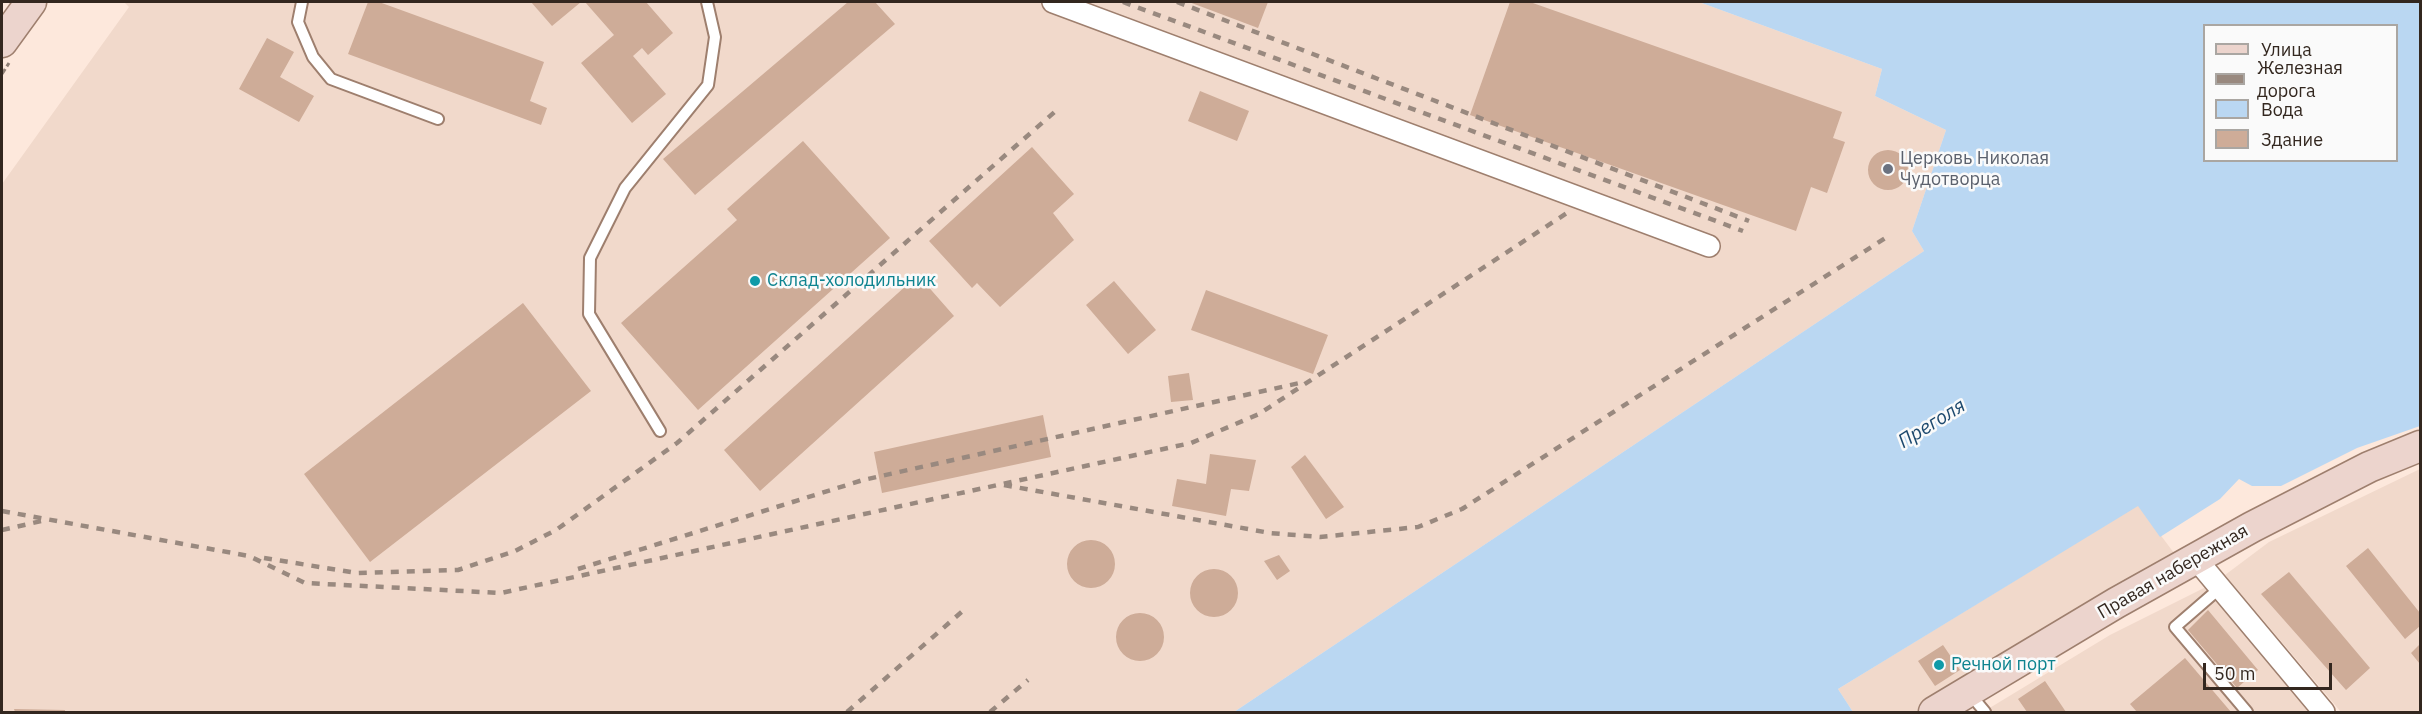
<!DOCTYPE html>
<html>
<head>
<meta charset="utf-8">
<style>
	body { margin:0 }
	#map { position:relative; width:2422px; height:714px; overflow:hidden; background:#fde8dc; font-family:"IBM Plex Sans",sans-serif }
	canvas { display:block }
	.frame { position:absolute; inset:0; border:3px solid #33271f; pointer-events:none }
	.legend { position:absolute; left:2203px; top:24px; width:195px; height:138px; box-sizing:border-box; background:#fafafa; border:2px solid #aaa6a2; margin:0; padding:8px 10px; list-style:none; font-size:18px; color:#33271f }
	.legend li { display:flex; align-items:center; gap:12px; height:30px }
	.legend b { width:30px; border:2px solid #aaa6a2 }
	.scale { position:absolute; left:2203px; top:663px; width:129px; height:27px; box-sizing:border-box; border:3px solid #33271f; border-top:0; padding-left:8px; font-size:18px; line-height:21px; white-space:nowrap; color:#33271f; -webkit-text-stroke:4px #fafafa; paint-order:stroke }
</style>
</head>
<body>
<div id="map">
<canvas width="2422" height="714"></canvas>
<div class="frame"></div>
<ul class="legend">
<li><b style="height:8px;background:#ecd4cd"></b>Улица</li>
<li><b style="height:8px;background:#99897f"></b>Железная дорога</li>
<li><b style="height:16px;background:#bad7f2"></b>Вода</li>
<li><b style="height:16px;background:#ceac98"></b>Здание</li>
</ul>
<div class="scale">50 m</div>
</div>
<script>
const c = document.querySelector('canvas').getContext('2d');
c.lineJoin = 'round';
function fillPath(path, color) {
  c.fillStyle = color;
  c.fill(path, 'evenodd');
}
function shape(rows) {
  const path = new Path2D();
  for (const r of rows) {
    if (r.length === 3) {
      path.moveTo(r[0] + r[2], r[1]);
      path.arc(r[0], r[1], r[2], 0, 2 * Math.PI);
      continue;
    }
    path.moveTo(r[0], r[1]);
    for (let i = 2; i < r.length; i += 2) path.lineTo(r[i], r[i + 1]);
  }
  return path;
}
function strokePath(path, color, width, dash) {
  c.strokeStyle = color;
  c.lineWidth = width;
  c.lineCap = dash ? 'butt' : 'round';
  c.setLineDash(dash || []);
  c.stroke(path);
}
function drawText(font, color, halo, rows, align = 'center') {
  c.font = font + ' "IBM Plex Sans",sans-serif';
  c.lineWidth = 5;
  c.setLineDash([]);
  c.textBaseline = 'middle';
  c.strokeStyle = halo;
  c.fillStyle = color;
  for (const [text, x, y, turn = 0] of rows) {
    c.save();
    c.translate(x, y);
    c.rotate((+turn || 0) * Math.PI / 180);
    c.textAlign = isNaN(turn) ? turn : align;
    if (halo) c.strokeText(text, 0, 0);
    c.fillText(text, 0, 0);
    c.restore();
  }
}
fillPath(shape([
	[124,2,1699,2,1882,69,1875,96,1946,130,1912,231,1924,251,1234,712,2,712,2,184,129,7],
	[2420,469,2420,712,2341,712,2225,575,2269,542],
	[2138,505,2174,553,1919,712,1853,712,1838,689],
	[2206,587,2311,712,1983,712,2110,635]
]), '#f1d9cb');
fillPath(shape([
	[1699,2,2420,2,2420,426,2357,448,2281,486,2252,486,2239,479,2220,499,2160,537,2138,506,1838,689,1853,712,1234,712,1924,251,1912,231,1946,130,1875,96,1882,69],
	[2204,26,2396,26,2396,160,2204,160]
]), '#bad7f2');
fillPath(shape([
	[368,2,379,2,544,62,530,101,547,108,541,125,348,54],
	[531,2,581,2,552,26],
	[585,2,646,2,673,33,648,55,642,48,633,56,666,94,632,123,581,63,614,35],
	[848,2,875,2,895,24,695,195,663,159],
	[1189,2,1268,2,1258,28],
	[1510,2,1530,2,1842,112,1833,138,1845,142,1827,193,1811,187,1796,231,1470,115],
	[267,38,294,52,280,77,314,96,299,122,239,89],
	[1200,91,1249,111,1237,141,1188,121],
	[803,141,890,238,698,410,621,323,737,220,727,209],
	[1032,147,1074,194,1053,213,1074,240,1000,307,977,283,972,288,929,241],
	[1888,170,20],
	[918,275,954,316,760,491,724,450],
	[1114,281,1156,330,1128,354,1086,305],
	[1206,290,1328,335,1313,374,1191,330],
	[523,303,591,391,370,562,304,474],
	[1189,373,1193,400,1171,402,1168,376],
	[1043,415,1051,457,882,493,874,452],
	[1210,454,1256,460,1249,491,1231,489,1226,516,1172,506,1177,479,1206,484],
	[1305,455,1344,507,1326,519,1291,467],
	[1091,564,24],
	[2368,548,2420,613,2420,626,2405,639,2346,566],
	[1279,555,1290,571,1277,580,1264,561],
	[1214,593,24],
	[2289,572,2370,668,2346,690,2261,594],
	[2208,610,2258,670,2237,688,2188,630],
	[1140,637,24],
	[2420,644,2420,664,2411,653],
	[1943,645,1960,670,1935,686,1918,661],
	[2185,658,2231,712,2137,712,2130,704],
	[2045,681,2066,712,2027,712,2018,699],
	[14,709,65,710,65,712,15,712]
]), '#ceac98');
const service = shape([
	[302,2,298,22,313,57,331,79,438,119],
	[660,431,589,314,590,258,625,188,708,85,715,37,707,2],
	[2220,588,2175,627,2247,712],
	[1970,694,1985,712]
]);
const minor = shape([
	[1053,2,1709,246],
	[2196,559,2324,712]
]);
const secondary = shape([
	[2,42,31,2],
	[1934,712,2116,603,2252,527,2369,467,2420,446]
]);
strokePath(service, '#9e7f6e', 14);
strokePath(minor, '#9e7f6e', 24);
strokePath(secondary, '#9e7f6e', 33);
strokePath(shape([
	[2,74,9,63]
]), '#8f7f75', 3, [6, 3]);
strokePath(service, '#fff', 10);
strokePath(minor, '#fff', 21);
strokePath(secondary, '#ecd4cd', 30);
strokePath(shape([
	[1123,2,1743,231],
	[1177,2,1749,221],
	[1004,485,1270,533,1320,537,1418,527,1462,509,1887,237],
	[2,511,249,556,305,583,501,593,1191,443,1259,414,1570,211],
	[2,530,46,520],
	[264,558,357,573,458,570,515,551,556,530,677,443,1058,109],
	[578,569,863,480,1304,382],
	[847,712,965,609],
	[990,712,1028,680]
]), '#99897f', 4.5, [8, 8]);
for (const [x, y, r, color] of [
	[1888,169,6,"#6b7280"],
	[755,281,6,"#0f9aa8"],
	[1939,665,6,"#0f9aa8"]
]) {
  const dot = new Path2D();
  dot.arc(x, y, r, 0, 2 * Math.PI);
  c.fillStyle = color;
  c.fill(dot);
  strokePath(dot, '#fafafa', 2);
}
drawText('18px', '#5b616d', '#fafafa', [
	["Церковь Николая",1900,159],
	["Чудотворца",1900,180]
], 'left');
drawText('18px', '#0d838f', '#fafafa', [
	["Склад-холодильник",767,281],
	["Речной порт",1951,665]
], 'left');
drawText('18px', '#33271f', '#fafafa', [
	["Правая набережная",2173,572,-30]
]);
drawText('italic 20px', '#1d496e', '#fafafa', [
	["Преголя",1932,424,-32]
]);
</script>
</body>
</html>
